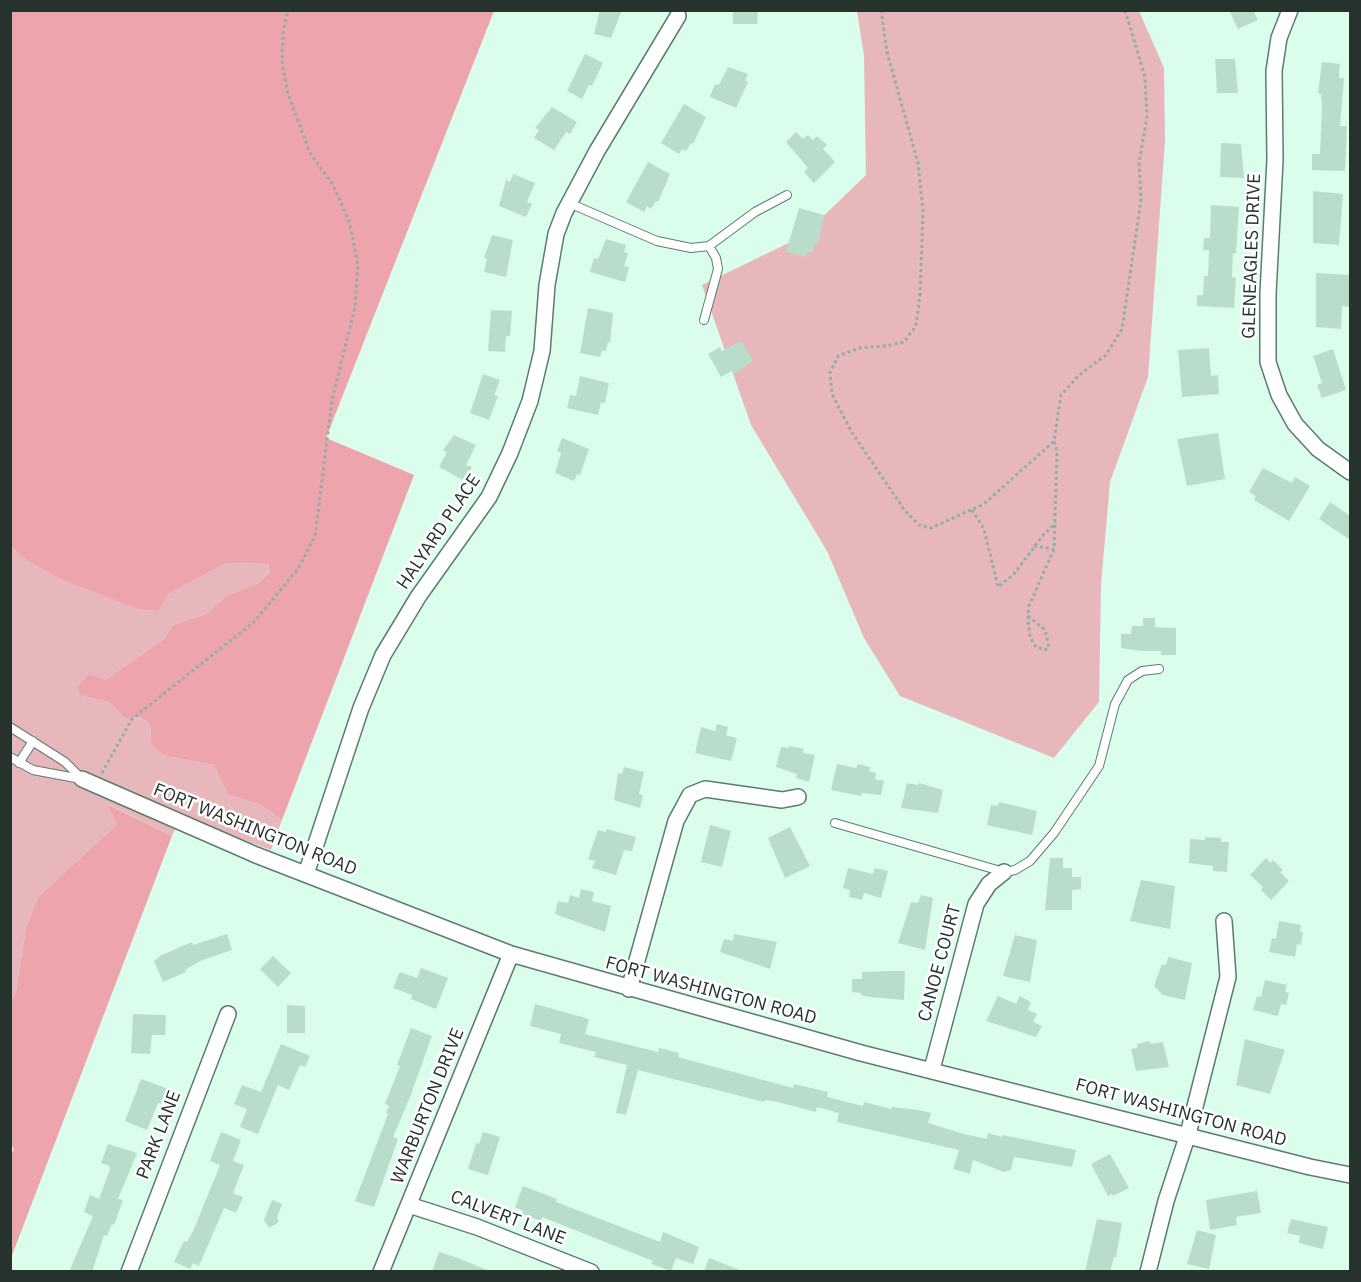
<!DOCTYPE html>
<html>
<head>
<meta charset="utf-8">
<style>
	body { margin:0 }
	#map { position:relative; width:1361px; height:1282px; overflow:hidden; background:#dbfeec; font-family:"IBM Plex Sans",sans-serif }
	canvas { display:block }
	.frame { position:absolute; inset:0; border:12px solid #25332c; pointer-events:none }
</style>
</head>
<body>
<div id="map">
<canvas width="1361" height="1282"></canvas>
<div class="frame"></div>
</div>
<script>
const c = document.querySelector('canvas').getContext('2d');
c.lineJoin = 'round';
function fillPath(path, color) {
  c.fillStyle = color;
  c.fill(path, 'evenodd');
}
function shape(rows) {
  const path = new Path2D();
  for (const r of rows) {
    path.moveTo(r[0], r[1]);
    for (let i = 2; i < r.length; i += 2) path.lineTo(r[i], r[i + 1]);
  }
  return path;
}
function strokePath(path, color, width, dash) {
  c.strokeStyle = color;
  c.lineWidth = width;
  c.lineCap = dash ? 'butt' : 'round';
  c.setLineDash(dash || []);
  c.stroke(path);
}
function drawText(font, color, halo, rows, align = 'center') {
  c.font = font + ' "IBM Plex Sans",sans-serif';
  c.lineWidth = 5;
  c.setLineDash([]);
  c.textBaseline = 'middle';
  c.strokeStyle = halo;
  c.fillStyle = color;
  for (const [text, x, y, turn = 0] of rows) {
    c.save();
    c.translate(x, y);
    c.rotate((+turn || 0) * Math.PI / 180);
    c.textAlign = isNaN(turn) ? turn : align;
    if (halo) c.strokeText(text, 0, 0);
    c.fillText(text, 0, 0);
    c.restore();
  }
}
fillPath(shape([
	[857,11,1139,11,1164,68,1165,141,1148,377,1110,482,1101,585,1099,702,1054,758,900,696,864,638,827,551,751,425,702,285,803,236,866,175,864,56],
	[11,546,19,555,141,610,156,611,169,594,226,563,268,564,270,572,259,583,227,596,206,614,173,625,164,639,82,696,109,702,125,719,140,717,150,723,151,744,162,755,214,765,228,795,259,804,282,820,271,850,181,817,172,836,108,804,117,824,38,897,26,927,16,992,11,999]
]), '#e7b7bc');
fillPath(shape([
	[10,11,494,11,326,438,414,475,282,820,259,804,228,795,214,765,162,755,151,744,150,723,140,717,125,719,109,702,82,696,77,688,89,674,105,680,164,639,173,625,206,614,227,596,259,583,270,572,268,564,226,563,169,594,157,611,141,610,59,578,19,555,11,546],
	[107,804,172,836,11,1258,10,1154,14,1150,10,1142,11,999,16,992,26,927,38,897,117,824]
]), '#eda4ac');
fillPath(shape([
	[600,10,622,10,611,38,594,34],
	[758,10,757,24,733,24,733,11],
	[1229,10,1253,10,1258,20,1238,29],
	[585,54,603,63,592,86,589,85,582,99,567,91],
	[1215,59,1235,59,1238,93,1217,93],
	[1322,62,1340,64,1339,78,1344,78,1340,126,1347,126,1345,171,1312,170,1312,154,1320,154,1322,107,1321,94,1318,93],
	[728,67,748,74,745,81,748,82,736,108,710,97,715,84,719,85],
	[684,104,706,117,693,144,691,143,686,151,682,149,679,154,661,143],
	[552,107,577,122,570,134,566,132,554,150,534,138,539,130,535,128],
	[796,132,803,139,808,135,813,140,817,136,827,145,823,149,835,162,814,183,804,172,808,168,786,142],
	[1221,143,1241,144,1244,178,1220,177],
	[648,162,670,174,658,202,656,201,651,209,647,206,644,212,626,202],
	[513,174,535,183,527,202,532,204,526,217,499,206,506,180,510,182],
	[1313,191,1343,194,1339,245,1313,243],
	[1211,205,1239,207,1236,254,1233,253,1232,277,1236,278,1234,308,1197,306,1197,295,1203,295,1204,276,1208,276,1209,250,1203,250,1204,238,1210,238],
	[799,208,824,215,818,245,815,244,812,253,808,252,806,257,786,252],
	[492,235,513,240,506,277,484,272,487,259,484,258],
	[606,239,626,245,624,252,628,253,624,266,629,267,625,282,590,272,594,258,598,259],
	[1316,273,1350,275,1350,307,1342,306,1341,329,1316,327],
	[588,308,613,313,610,343,608,342,606,351,602,351,600,357,580,353],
	[491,310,512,311,510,336,506,336,505,352,488,351],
	[741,341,753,361,734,374,732,371,721,377,708,354,720,347,722,351],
	[1209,348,1211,376,1218,375,1219,394,1182,397,1178,350],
	[1333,349,1346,390,1322,398,1317,385,1322,383,1313,356],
	[483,374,500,380,494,395,498,396,489,420,470,413],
	[580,376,609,383,605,403,601,402,598,415,567,408,570,395,576,396],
	[1218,433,1225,479,1187,486,1177,439],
	[454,435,476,445,466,465,472,467,465,481,439,467,447,452,443,450],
	[562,438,589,449,580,475,577,474,574,481,555,473,561,453,557,451],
	[1263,468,1292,483,1295,477,1310,486,1289,521,1254,500,1256,496,1249,492],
	[1330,502,1350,516,1350,540,1319,519],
	[1143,618,1155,618,1155,627,1176,628,1176,655,1161,655,1161,651,1141,651,1121,648,1121,634,1131,634,1132,626,1143,626],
	[717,724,728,727,726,735,737,738,731,761,695,753,701,727,715,731],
	[789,746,804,749,803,753,815,755,809,782,796,778,797,774,776,767,781,747,789,748],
	[837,764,856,768,858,764,870,767,869,771,876,773,875,779,884,781,881,795,862,793,861,796,831,790],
	[624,767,644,772,639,794,643,795,640,808,614,800,618,773,622,774],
	[907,783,918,785,919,783,943,790,938,813,901,808],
	[999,802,1037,811,1032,835,987,825,991,805,998,806],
	[710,825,731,831,722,867,701,862],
	[790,827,810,866,785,878,768,838],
	[607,829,636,837,632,851,624,850,616,875,592,868,595,861,588,859,598,830,606,832],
	[1205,837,1221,838,1221,842,1229,842,1227,872,1213,871,1213,866,1189,863,1190,839,1205,840],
	[1050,858,1063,858,1063,868,1072,868,1072,877,1081,877,1081,889,1072,890,1072,910,1045,910],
	[1266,858,1271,863,1273,860,1283,870,1280,872,1289,881,1271,900,1261,890,1263,887,1250,875],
	[848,868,873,874,875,868,888,871,881,898,864,893,862,900,849,897,850,890,843,888],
	[1141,880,1175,886,1170,929,1130,921],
	[581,889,594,892,592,901,611,906,605,932,555,914,558,901,568,903,570,895,579,898],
	[921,895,933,898,925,950,898,943,911,902,918,903],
	[1279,921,1301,925,1300,932,1303,932,1301,945,1297,944,1295,957,1269,952,1272,938,1276,939],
	[227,934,232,950,200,961,185,970,186,972,163,982,154,961,160,956,192,942,193,945],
	[734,934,777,942,770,969,720,952,724,939,733,941],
	[1015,935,1037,940,1030,982,1003,976],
	[273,956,291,973,278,987,260,969],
	[1168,957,1192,963,1185,1000,1163,995,1154,986,1162,964,1166,965],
	[421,968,448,978,436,1009,411,999,412,995,393,988,400,972,417,978],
	[890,971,905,971,904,1000,870,997,861,995,861,993,852,992,852,979,862,979,862,972],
	[1265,980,1287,985,1285,992,1289,993,1286,1005,1281,1004,1278,1016,1253,1010,1257,996,1261,997],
	[998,996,1016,1004,1020,996,1031,1002,1028,1010,1037,1014,1033,1022,1042,1026,1036,1037,986,1021],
	[535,1004,589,1019,585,1034,658,1052,659,1048,679,1053,678,1057,685,1059,793,1088,794,1084,828,1092,827,1097,863,1106,864,1102,891,1109,892,1107,919,1110,931,1113,928,1123,964,1134,987,1139,988,1133,1002,1137,1003,1135,1076,1150,1072,1167,1014,1157,1011,1170,1004,1172,973,1160,970,1174,953,1169,959,1150,837,1122,839,1113,817,1107,816,1112,778,1102,765,1100,764,1102,638,1070,626,1115,616,1113,627,1065,594,1057,596,1052,559,1043,561,1034,530,1026],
	[287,1005,305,1006,305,1033,287,1033],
	[133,1014,166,1015,165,1035,152,1035,150,1054,131,1053],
	[411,1028,432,1036,410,1097,393,1137,398,1139,374,1207,355,1201,388,1114,386,1113,389,1106,385,1104,400,1066,397,1065],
	[1245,1039,1285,1050,1270,1094,1236,1085],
	[1150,1041,1150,1044,1163,1042,1169,1067,1136,1071,1131,1049,1137,1048,1137,1044],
	[281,1044,310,1056,305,1067,300,1065,289,1090,278,1085,258,1134,240,1127,247,1109,234,1104,242,1085,261,1092],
	[141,1079,168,1089,162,1104,158,1103,147,1130,125,1121],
	[221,1132,241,1140,233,1161,244,1165,233,1193,243,1197,236,1213,224,1208,199,1266,193,1263,190,1269,174,1262,184,1241,187,1242,194,1229,220,1165,210,1161],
	[483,1132,500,1137,488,1175,468,1169,476,1143,479,1144],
	[108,1144,137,1153,118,1199,123,1200,114,1225,112,1224,107,1236,104,1235,92,1272,69,1272,93,1216,84,1212,90,1195,99,1199,110,1169,109,1166,101,1163],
	[1110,1154,1129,1188,1113,1196,1112,1194,1108,1196,1091,1164],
	[523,1186,557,1199,556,1202,660,1242,663,1232,699,1247,693,1264,676,1258,671,1271,651,1264,653,1261,542,1217,541,1221,522,1214,523,1211,515,1207],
	[1257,1191,1261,1213,1236,1217,1237,1225,1210,1230,1206,1200],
	[272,1200,282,1204,277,1218,279,1222,269,1228,264,1220],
	[1097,1219,1122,1223,1116,1257,1114,1257,1110,1272,1085,1272],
	[1291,1219,1328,1227,1323,1249,1299,1243,1300,1236,1287,1233],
	[1197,1230,1216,1235,1209,1269,1187,1264],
	[439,1252,455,1257,492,1272,432,1272],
	[709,1258,740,1270,740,1272,704,1272]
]), '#baddcb');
const service = shape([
	[569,203,657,241,691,248,709,246,755,212,787,195],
	[704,320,718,269,716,258,709,246],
	[10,727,65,762,82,779],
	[10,757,33,770,81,779],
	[19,763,33,741],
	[835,823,1004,872,1015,870,1030,861,1054,833,1099,766,1115,704,1128,680,1142,671,1159,669]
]);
const minor = shape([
	[1290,10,1279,38,1274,71,1275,160,1268,294,1268,362,1279,395,1295,424,1318,449,1350,472],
	[82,779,256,855,511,954,861,1053,1310,1167,1350,1175],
	[306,874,361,708,383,655,418,597,489,497,510,453,530,401,542,351,547,285,556,234,564,213,597,151,678,16],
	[629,989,676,821,690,795,705,789,782,800,798,797],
	[932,1069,976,904,989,884,1004,872],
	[409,1205,477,1227,591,1272],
	[129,1272,228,1014],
	[381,1272,511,954],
	[1148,1272,1166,1201,1188,1134,1228,977,1224,921]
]);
strokePath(service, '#5d7c6c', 10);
strokePath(minor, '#5d7c6c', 18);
strokePath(shape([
	[881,10,887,52,918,163,923,211,920,295,916,326,904,342,886,346,859,348,838,356,830,373,832,394,851,431,905,511,919,525,931,528,984,504,1054,441,1061,395,1079,375,1106,355,1122,329,1141,200,1139,163,1147,117,1145,77,1125,10],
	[972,510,984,529,998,587,1014,574,1044,534,1056,523],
	[1034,546,1054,549],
	[1028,616,1045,630,1049,647,1045,650,1036,647,1030,637,1028,621,1029,606,1054,549,1057,452,1054,441],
	[102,773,132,719,254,622,298,569,315,536,332,400,355,307,358,265,349,221,333,185,310,153,288,94,282,62,283,33,288,10]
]), '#94afa1', 3, [3, 3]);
strokePath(service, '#fff', 8);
strokePath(minor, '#fff', 15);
drawText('18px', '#25332c', '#fff', [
	["GLENEAGLES DRIVE",1252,256,-88],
	["HALYARD PLACE",439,532,-56],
	["FORT WASHINGTON ROAD",255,830,22],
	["CANOE COURT",940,963,-75],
	["FORT WASHINGTON ROAD",711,991,15],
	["WARBURTON DRIVE",428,1106,-68],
	["FORT WASHINGTON ROAD",1181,1113,15],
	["PARK LANE",159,1135,-69],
	["CALVERT LANE",508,1218,21]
]);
</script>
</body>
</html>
